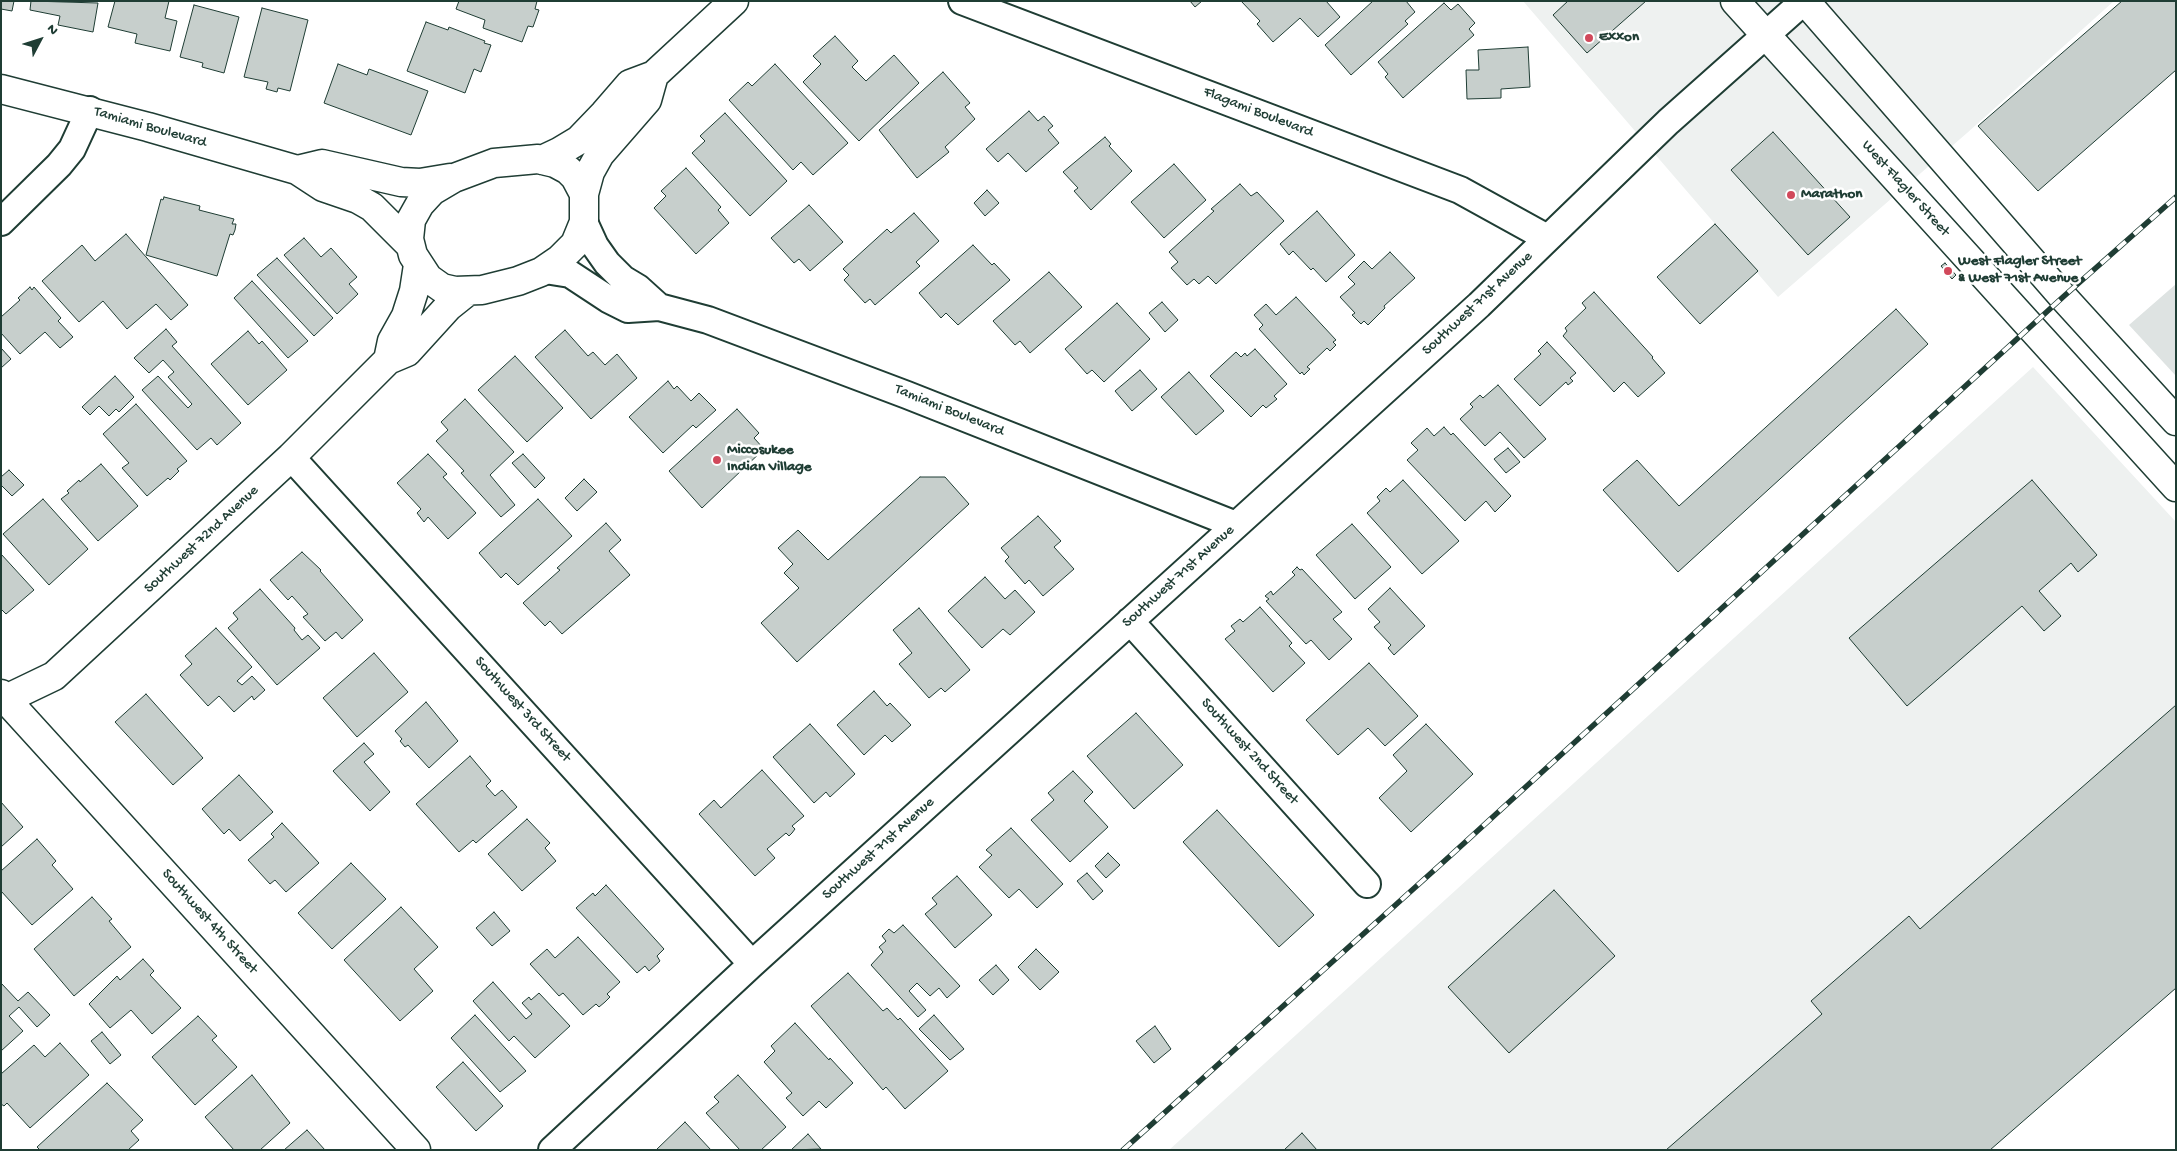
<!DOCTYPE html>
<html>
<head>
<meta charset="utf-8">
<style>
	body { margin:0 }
	#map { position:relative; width:2177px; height:1151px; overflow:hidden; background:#fff; font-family:"Gochi Hand",sans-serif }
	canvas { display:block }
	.frame { position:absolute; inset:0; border:2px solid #1f3d34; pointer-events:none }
	.north { position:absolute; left:15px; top:15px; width:50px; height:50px; -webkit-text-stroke:4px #fff; paint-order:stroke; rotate:50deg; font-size:14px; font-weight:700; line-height:20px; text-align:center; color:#1f3d34 }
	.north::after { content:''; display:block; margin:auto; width:18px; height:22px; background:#1f3d34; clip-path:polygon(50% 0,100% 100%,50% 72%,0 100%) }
</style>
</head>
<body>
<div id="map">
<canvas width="2177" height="1151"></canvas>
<div class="frame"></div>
<div class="north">N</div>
</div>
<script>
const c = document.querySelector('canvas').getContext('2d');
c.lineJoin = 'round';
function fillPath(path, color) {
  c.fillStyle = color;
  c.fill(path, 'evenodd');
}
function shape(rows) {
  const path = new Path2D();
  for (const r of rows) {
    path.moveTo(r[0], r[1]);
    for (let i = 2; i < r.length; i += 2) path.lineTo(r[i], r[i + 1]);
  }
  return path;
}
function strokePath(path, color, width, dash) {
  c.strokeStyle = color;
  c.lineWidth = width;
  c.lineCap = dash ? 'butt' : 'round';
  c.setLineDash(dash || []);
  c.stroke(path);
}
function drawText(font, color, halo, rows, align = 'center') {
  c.font = font + ' "Gochi Hand",sans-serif';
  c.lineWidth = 5;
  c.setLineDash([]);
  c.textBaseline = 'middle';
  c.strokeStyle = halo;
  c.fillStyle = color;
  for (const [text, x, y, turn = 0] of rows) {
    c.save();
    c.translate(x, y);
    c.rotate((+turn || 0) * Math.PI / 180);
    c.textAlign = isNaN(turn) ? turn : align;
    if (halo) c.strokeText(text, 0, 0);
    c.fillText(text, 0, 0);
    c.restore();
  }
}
fillPath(shape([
	[1523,1,2114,1,1967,133,1778,297],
	[2033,367,2176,522,2176,985,1987,1150,1169,1150]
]), '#eef1f0');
fillPath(shape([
	[2176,284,2176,376,2129,325]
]), '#dee3e2');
const building = shape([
	[1,1,14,1,12,11,1,9,1,1],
	[31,1,98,3,93,32,58,25,60,16,30,10,31,1],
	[115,1,169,1,165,18,177,21,170,51,135,43,137,34,108,27,115,1],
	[459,1,537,1,535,9,539,10,533,27,528,26,522,42,483,28,485,20,456,9,459,1],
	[1190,1,1202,1,1195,7,1190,1],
	[1241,1,1326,1,1340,17,1318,37,1300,18,1273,42,1257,24,1260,21,1241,1],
	[1373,1,1406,1,1415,12,1405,21,1408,24,1351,75,1325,45,1373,1],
	[1568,1,1646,1,1587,53,1553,15,1568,1],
	[2122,1,2176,1,2176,70,2038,191,1978,126,2122,1],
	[1444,3,1451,10,1458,4,1475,23,1469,29,1474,35,1403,98,1385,77,1388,74,1378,62,1444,3],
	[194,5,239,17,224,73,202,67,203,63,180,57,194,5],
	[262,8,308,20,290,91,278,88,277,92,266,89,268,82,244,77,262,8],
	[426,22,448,30,449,27,485,41,484,43,491,45,481,72,474,69,465,93,407,71,426,22],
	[835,36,858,61,852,67,866,81,894,55,919,83,859,141,803,82,821,64,813,56,835,36],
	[1528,47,1530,87,1501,89,1501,98,1467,99,1466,70,1479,70,1478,50,1528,47],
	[338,64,367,75,369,69,428,91,411,135,324,103,338,64],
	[775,64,848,143,813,175,801,162,793,170,729,100,748,82,752,86,775,64],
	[943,72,970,103,965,107,975,119,945,147,949,152,917,178,879,130,943,72],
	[1029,111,1038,121,1044,116,1053,126,1048,130,1059,143,1026,172,1008,153,998,162,986,149,1029,111],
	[725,113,787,181,750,216,692,153,705,141,700,136,725,113],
	[1773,132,1850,217,1808,255,1731,170,1773,132],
	[1105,137,1111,144,1109,146,1132,171,1091,210,1074,191,1078,188,1063,172,1105,137],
	[1174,164,1206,200,1164,238,1131,202,1174,164],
	[686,168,721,207,718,210,729,223,696,254,654,208,666,196,661,191,686,168],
	[1240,184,1251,196,1257,192,1284,221,1216,284,1208,276,1199,284,1194,279,1187,285,1171,268,1178,262,1169,252,1214,211,1211,209,1240,184],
	[987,190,999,203,985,216,974,203,987,190],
	[164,197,200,206,199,210,234,219,232,224,236,224,235,230,233,235,230,234,217,276,146,255,161,199,163,200,164,197],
	[809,205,843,242,810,271,799,259,794,263,771,238,809,205],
	[1317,211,1355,255,1326,282,1313,268,1311,270,1293,251,1289,255,1280,244,1317,211],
	[914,213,939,241,916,262,920,266,875,305,870,299,865,303,844,280,849,275,843,269,887,229,891,233,914,213],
	[1715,224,1758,271,1700,324,1657,277,1715,224],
	[126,234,188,305,171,320,156,304,127,329,103,301,79,322,42,281,82,245,95,261,126,234],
	[304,238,321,257,331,248,357,277,349,284,358,294,337,314,284,255,304,238],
	[973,245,992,265,994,263,1010,280,958,325,946,313,941,318,919,293,973,245],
	[1390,252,1415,278,1384,306,1385,308,1368,325,1364,321,1361,324,1352,315,1355,313,1340,297,1355,284,1348,277,1364,261,1372,269,1390,252],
	[277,258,333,318,314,336,257,275,277,258],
	[1945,263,1956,275,1952,279,1941,266,1945,263],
	[1049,272,1082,307,1030,353,1020,341,1015,345,993,321,1049,272],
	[252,281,308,341,288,358,234,298,252,281],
	[30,287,32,290,34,287,61,318,58,321,73,337,60,348,45,332,20,354,1,333,1,317,20,300,18,298,30,287],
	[1594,292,1653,357,1652,358,1665,373,1638,397,1624,382,1614,392,1563,336,1567,331,1565,328,1586,308,1582,303,1594,292],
	[1296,297,1336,340,1333,342,1336,345,1330,351,1327,348,1307,367,1310,369,1304,375,1302,372,1300,374,1259,329,1263,325,1254,315,1266,304,1276,315,1296,297],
	[1162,302,1178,320,1165,332,1149,313,1162,302],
	[1117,303,1150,339,1104,382,1092,370,1087,374,1065,349,1117,303],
	[1896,309,1928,344,1678,572,1603,490,1637,460,1679,506,1896,309],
	[166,329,177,342,172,346,241,423,217,445,211,438,197,450,142,390,158,376,188,408,192,404,168,377,174,372,163,360,149,373,134,358,166,329],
	[565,330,588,356,593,352,605,365,617,354,637,378,591,419,535,357,565,330],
	[248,331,259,344,262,341,287,370,248,405,211,364,248,331],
	[1547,342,1576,373,1570,378,1573,381,1568,385,1566,382,1540,406,1514,379,1541,354,1538,351,1547,342],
	[1,348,11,359,1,368,1,348],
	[1255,349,1287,384,1274,396,1277,399,1266,408,1263,405,1251,417,1210,376,1236,352,1241,357,1245,353,1247,356,1255,349],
	[515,356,563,408,527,442,478,390,515,356],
	[1140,370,1157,389,1132,411,1115,391,1140,370],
	[1189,372,1224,411,1196,435,1161,397,1189,372],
	[115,376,134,397,119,412,116,409,109,416,99,406,90,415,82,407,115,376],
	[668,381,674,389,677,386,691,401,699,393,716,410,696,428,693,425,663,453,629,417,668,381],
	[1498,385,1546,439,1524,458,1500,432,1485,446,1460,419,1473,407,1470,404,1480,395,1483,398,1498,385],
	[465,399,514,452,490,475,515,505,501,517,461,473,464,471,436,441,448,430,441,422,465,399],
	[136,404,187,461,177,469,179,471,170,480,168,478,147,496,122,468,129,463,103,434,136,404],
	[737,409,759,433,754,438,764,449,702,508,669,471,737,409],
	[1444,427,1451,435,1453,433,1511,496,1495,512,1486,501,1465,521,1407,460,1418,450,1411,443,1427,428,1434,436,1444,427],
	[1508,448,1520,462,1506,473,1494,459,1508,448],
	[428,454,447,474,443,477,476,513,448,539,428,517,424,522,417,513,421,509,397,483,428,454],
	[523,454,545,478,535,488,512,463,523,454],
	[101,464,138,506,98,541,61,499,69,493,67,491,79,480,80,482,101,464],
	[9,470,24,485,12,496,1,485,1,477,9,470],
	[920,477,945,477,969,504,797,662,761,623,799,588,784,573,793,564,778,548,798,530,828,560,920,477],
	[584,479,597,492,577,511,565,498,584,479],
	[1403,480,1459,541,1422,574,1367,513,1380,501,1377,497,1386,488,1390,492,1403,480],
	[2032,480,2097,555,2078,572,2071,563,2039,591,2061,616,2044,631,2022,606,1907,706,1849,638,2032,480],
	[43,499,88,549,49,585,3,534,43,499],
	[538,499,572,536,518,585,506,573,501,578,479,553,538,499],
	[1038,516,1061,541,1054,547,1074,569,1043,596,1029,580,1025,584,1005,561,1009,557,1001,548,1038,516],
	[606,523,621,540,609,551,630,575,562,634,550,621,545,626,523,603,560,570,557,568,606,523],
	[1352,524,1391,567,1355,599,1316,555,1352,524],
	[302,552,321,570,320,571,363,620,342,639,336,632,325,641,303,617,308,614,292,596,288,600,270,580,302,552],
	[1,554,34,590,6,614,1,609,1,554],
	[1297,567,1300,570,1302,569,1342,612,1333,619,1352,639,1329,660,1311,640,1306,644,1266,601,1269,599,1265,596,1271,591,1273,595,1295,575,1292,572,1297,567],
	[985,577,1005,599,1015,590,1035,612,1010,635,1003,629,982,648,948,611,985,577],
	[1390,588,1425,626,1394,655,1388,648,1391,645,1374,627,1380,622,1368,609,1390,588],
	[260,589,295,628,294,630,302,640,308,635,320,648,277,685,228,628,238,619,233,613,260,589],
	[1260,607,1292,643,1289,646,1305,663,1273,692,1225,639,1235,631,1231,626,1240,619,1243,622,1260,607],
	[919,608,970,670,945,692,941,688,929,698,899,664,912,653,893,630,919,608],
	[216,628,252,667,237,681,242,685,252,676,265,690,254,700,252,696,234,712,219,696,208,706,180,675,192,664,185,656,216,628],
	[374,653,408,692,357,737,323,698,374,653],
	[1369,663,1418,716,1385,746,1368,728,1338,755,1306,720,1369,663],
	[874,691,887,706,890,703,911,725,892,742,885,735,864,755,837,725,874,691],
	[146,694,203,758,173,785,115,722,146,694],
	[426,702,458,741,429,768,408,745,405,747,400,741,402,739,395,731,426,702],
	[2176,705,2176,988,1990,1150,1666,1150,1822,1014,1811,1001,1909,916,1920,929,2176,705],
	[1136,713,1183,765,1134,809,1087,756,1136,713],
	[810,724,855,774,830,797,826,792,814,803,773,757,810,724],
	[1426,724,1473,774,1411,832,1379,798,1407,771,1393,755,1426,724],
	[364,743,374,754,364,762,390,792,370,811,333,771,364,743],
	[470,756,491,781,486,786,495,796,502,790,517,807,476,843,473,840,459,852,416,804,470,756],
	[762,770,804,816,792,826,795,829,792,833,789,836,786,833,767,849,775,858,755,876,699,814,714,800,721,808,762,770],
	[1073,771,1093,792,1084,801,1108,827,1070,862,1031,820,1054,800,1048,793,1073,771],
	[239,775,273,812,240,841,229,829,224,834,202,809,239,775],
	[1,802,23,827,1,847,1,802],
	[1217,810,1314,915,1279,947,1183,842,1217,810],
	[527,819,550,843,545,848,556,861,522,891,488,854,527,819],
	[282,823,319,863,286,892,275,880,270,884,248,860,274,837,271,834,282,823],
	[1011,828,1063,884,1037,908,1019,889,1009,898,979,867,992,855,986,850,1011,828],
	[37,839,56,861,52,865,73,889,32,925,1,891,1,871,37,839],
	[1108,853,1120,865,1106,878,1095,866,1108,853],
	[351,863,386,899,332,949,298,913,351,863],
	[1087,873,1103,891,1093,900,1077,881,1087,873],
	[957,876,992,915,955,948,925,914,937,904,932,898,957,876],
	[606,885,664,949,657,956,660,961,649,971,645,966,637,973,576,908,593,893,595,896,606,885],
	[1554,890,1615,956,1509,1053,1448,987,1554,890],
	[92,897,112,919,109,921,131,947,74,996,34,949,92,897],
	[401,907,438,947,414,969,433,991,400,1021,344,960,401,907],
	[494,912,510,931,492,946,476,928,494,912],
	[903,925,960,986,947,998,939,988,930,996,917,983,909,991,926,1010,918,1017,871,965,883,952,879,947,886,941,882,936,889,929,894,933,903,925],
	[578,937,620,982,607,994,610,997,605,1002,599,1007,596,1004,583,1015,563,993,559,996,530,964,547,949,555,958,578,937],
	[1036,949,1059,972,1040,990,1018,967,1036,949],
	[143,959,154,971,150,975,181,1008,152,1034,131,1010,110,1028,89,1004,117,976,120,980,143,959],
	[996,965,1009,980,993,995,979,980,996,965],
	[848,973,883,1011,887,1008,898,1020,900,1018,948,1071,905,1109,886,1087,883,1090,811,1006,848,973],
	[493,982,526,1019,532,1014,522,1003,529,997,531,1000,539,993,570,1026,535,1058,514,1036,509,1041,473,1001,493,982],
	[1,983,18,1001,28,992,50,1015,37,1027,19,1007,9,1016,23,1031,1,1051,1,983],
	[475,1015,526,1071,500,1092,451,1038,475,1015],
	[934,1015,964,1049,950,1060,919,1029,934,1015],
	[198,1016,217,1036,212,1040,237,1067,195,1105,152,1057,198,1016],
	[795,1023,829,1060,830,1058,853,1083,826,1108,819,1101,803,1116,786,1098,792,1093,764,1062,775,1051,771,1046,795,1023],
	[1155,1026,1171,1049,1154,1063,1136,1041,1155,1026],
	[102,1032,121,1055,110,1064,91,1041,102,1032],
	[60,1043,89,1075,30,1128,7,1103,4,1106,1,1104,1,1074,34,1045,45,1057,60,1043],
	[463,1062,503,1106,476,1131,436,1087,463,1062],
	[252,1075,290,1123,260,1150,234,1150,205,1117,252,1075],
	[738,1075,786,1127,761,1150,740,1150,706,1113,719,1102,714,1097,738,1075],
	[107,1083,143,1120,131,1131,139,1140,128,1150,40,1150,37,1147,107,1083],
	[685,1122,711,1150,656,1150,685,1122],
	[307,1130,325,1150,284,1150,307,1130],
	[1302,1133,1317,1150,1284,1150,1302,1133],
	[808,1134,821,1149,791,1150,808,1134]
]);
fillPath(building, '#c7cfcc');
strokePath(building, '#1f3d34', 1);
const street = shape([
	[962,1,1460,190,1547,238],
	[1,222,59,165,72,149,90,110],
	[584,222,595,246,607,263,623,279,638,288,659,307],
	[545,270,570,274,608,299,628,309,659,307,708,320,907,395,1236,525],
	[291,457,752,964],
	[1130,621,1367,884],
	[552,1150,752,964,1479,305,1668,122,1804,1]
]);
const secondary = shape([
	[1735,1,2176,487],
	[1805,1,2063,297,2176,421],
	[1,89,148,127,297,170,323,187,358,199,372,207,410,245],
	[538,159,555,163,568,170,575,177,584,194,584,222,575,244,560,259,541,272,518,281,482,290,455,291,442,288,428,278,413,255,409,239,411,220,420,204,432,191,454,178,494,163,538,159],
	[542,160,559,152,579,140,604,114,630,84,654,75,734,1],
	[297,170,322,164,401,182,420,183,450,178],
	[584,194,590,172,600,154,647,100,654,75],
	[388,360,392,341,406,316,414,291,418,265],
	[1,694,416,1150],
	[6,699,54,676,291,457,388,360,407,352,448,307,468,291]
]);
strokePath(street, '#1f3d34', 30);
strokePath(secondary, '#1f3d34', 31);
strokePath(street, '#fff', 26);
strokePath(secondary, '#fff', 28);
const rail = shape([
	[1123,1150,1450,856,2063,297,2176,197]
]);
strokePath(rail, '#1f3d34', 5.5);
strokePath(rail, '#fff', 4, [11]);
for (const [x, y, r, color] of [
	[1589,38,5,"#d1495b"],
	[1791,195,5,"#d1495b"],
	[1948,271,5,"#d1495b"],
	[717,460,5,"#d1495b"]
]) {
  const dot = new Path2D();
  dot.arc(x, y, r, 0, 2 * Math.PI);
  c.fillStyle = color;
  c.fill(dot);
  strokePath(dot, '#fff', 2);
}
drawText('bold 15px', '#1f3d34', '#fff', [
	["Exxon",1599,38],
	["Marathon",1801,195],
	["West Flagler Street",1958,262],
	["& West 71st Avenue",1958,279],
	["Miccosukee",727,451],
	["Indian Village",727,468]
], 'left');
drawText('15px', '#1f3d34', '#fff', [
	["Flagami Boulevard",1258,113,21],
	["Tamiami Boulevard",150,128,16],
	["West Flagler Street",1905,189,48],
	["Southwest 71st Avenue",1478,304,-43],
	["Tamiami Boulevard",949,411,22],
	["Southwest 72nd Avenue",202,540,-43],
	["Southwest 71st Avenue",1179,577,-42],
	["Southwest 3rd Street",522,710,48],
	["Southwest 2nd Street",1249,752,48],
	["Southwest 71st Avenue",879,849,-42],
	["Southwest 4th Street",209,922,48]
]);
</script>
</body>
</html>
